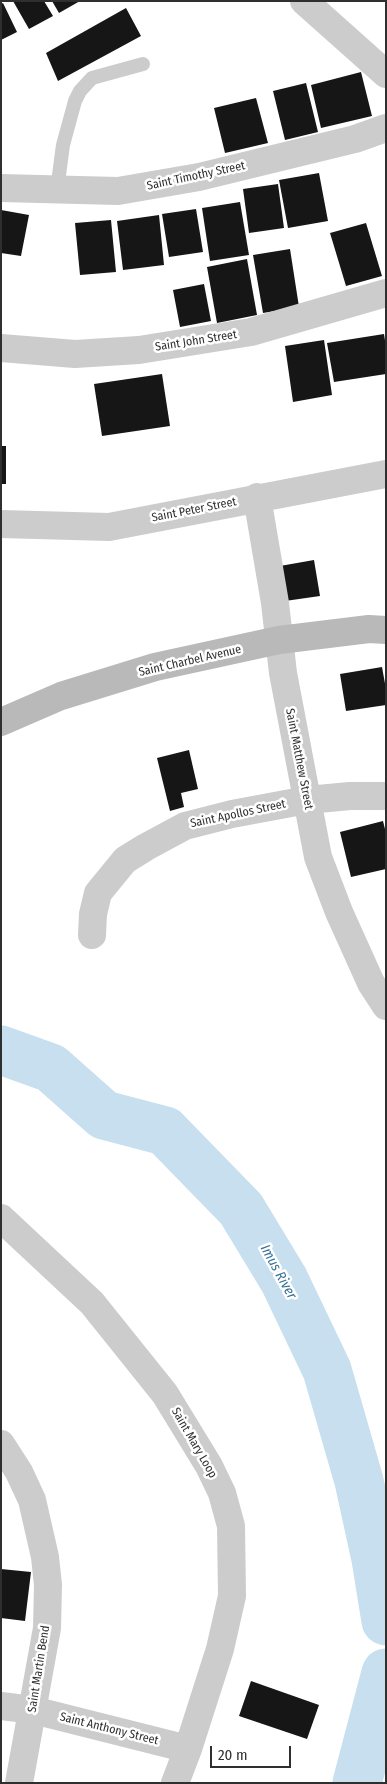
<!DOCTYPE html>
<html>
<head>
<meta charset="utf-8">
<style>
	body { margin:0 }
	#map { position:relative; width:387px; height:1784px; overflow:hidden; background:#fff; font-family:"Fira Sans Condensed",sans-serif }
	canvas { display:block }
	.frame { position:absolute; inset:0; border:2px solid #2f2f2f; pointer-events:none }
	.scale { position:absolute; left:210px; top:1746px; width:81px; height:22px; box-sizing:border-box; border:2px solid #2f2f2f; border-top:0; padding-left:6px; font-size:15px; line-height:18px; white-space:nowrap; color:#2f2f2f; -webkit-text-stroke:4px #fff; paint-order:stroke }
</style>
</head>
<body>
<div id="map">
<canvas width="387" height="1784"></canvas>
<div class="frame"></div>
<div class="scale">20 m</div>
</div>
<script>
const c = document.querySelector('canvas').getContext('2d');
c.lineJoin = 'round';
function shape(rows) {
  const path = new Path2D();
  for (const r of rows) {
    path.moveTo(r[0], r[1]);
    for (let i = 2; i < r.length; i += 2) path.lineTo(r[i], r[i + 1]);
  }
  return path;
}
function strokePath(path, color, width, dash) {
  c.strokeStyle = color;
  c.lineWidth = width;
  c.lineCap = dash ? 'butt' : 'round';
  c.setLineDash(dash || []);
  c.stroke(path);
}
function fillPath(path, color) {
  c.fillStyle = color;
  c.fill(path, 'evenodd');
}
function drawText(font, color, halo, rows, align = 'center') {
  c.font = font + ' "Fira Sans Condensed",sans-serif';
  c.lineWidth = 5;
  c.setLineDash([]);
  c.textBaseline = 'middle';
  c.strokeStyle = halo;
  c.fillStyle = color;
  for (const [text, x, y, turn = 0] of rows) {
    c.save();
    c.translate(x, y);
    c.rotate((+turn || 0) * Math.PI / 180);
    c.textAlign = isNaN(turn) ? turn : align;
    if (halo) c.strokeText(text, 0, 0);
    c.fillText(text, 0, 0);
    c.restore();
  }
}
strokePath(shape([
	[1,1050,51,1068,104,1115,165,1131,241,1209,284,1280,327,1370,359,1481,376,1559,386,1621],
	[357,1783,386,1673]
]), '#c7dfee', 49);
fillPath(shape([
	[13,1,44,1,53,16,29,29],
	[52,1,80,1,59,13],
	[3,3,17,32,1,40,1,4],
	[126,8,141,36,58,81,46,53],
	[361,72,372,116,321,128,311,85],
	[306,83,318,132,285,140,273,91],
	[256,98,268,143,225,153,214,108],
	[319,173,328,221,288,228,279,180],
	[278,184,284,228,249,233,243,189],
	[240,202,249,255,210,261,202,208],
	[196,209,203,252,169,257,162,214],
	[1,210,29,215,21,256,1,253],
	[159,215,164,265,123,270,117,221],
	[111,220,116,272,80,275,75,223],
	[366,223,382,276,346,286,330,233],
	[290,249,299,307,263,313,253,255],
	[247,259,257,315,217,323,207,267],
	[204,284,211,321,180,327,173,290],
	[384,334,386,347,386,374,334,382,327,343],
	[324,340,332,395,293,402,285,346],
	[162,374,170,426,102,436,94,384],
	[1,446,6,446,6,484,1,484],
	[314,560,320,596,285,601,280,566],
	[382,667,386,689,386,705,346,711,340,674],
	[189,750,198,789,181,793,184,807,170,811,157,758],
	[383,821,386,833,386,869,351,877,340,832],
	[1,1569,31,1572,25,1621,1,1618],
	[251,1681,319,1705,307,1739,239,1716]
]), '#161616');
strokePath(shape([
	[57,190,63,145,75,101,80,91,92,78,143,64]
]), '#ccc', 14);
strokePath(shape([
	[304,1,386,74],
	[1,188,118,191,199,177,355,139,386,128],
	[1,348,75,354,139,350,251,332,386,293],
	[257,497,275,603,283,673,318,857,339,912,371,983,386,1006],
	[1,524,109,527,386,474],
	[92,935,93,914,98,893,125,860,146,847,185,826,232,814,307,800,350,796,386,796],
	[1,1218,92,1303,165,1394,209,1466,222,1493,231,1526,232,1596,220,1649,188,1749,175,1783],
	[1,1444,19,1472,32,1500,45,1557,48,1585,47,1628,19,1783],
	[1,1706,33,1710,188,1749]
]), '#ccc', 28);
strokePath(shape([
	[1,722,61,696,155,667,279,640,369,629,386,630]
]), '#b9b9b9', 28);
drawText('12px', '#2f2f2f', '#fff', [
	["Saint Timothy Street",196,176,-12],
	["Saint John Street",196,341,-9],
	["Saint Peter Street",194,510,-11],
	["Saint Charbel Avenue",190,661,-13],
	["Saint Matthew Street",299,759,79],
	["Saint Apollos Street",238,814,-12],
	["Saint Mary Loop",194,1443,60],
	["Saint Martin Bend",39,1669,-81],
	["Saint Anthony Street",109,1729,14]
]);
drawText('italic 14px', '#377197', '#fff', [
	["Imus River",278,1272,61]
]);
</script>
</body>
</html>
